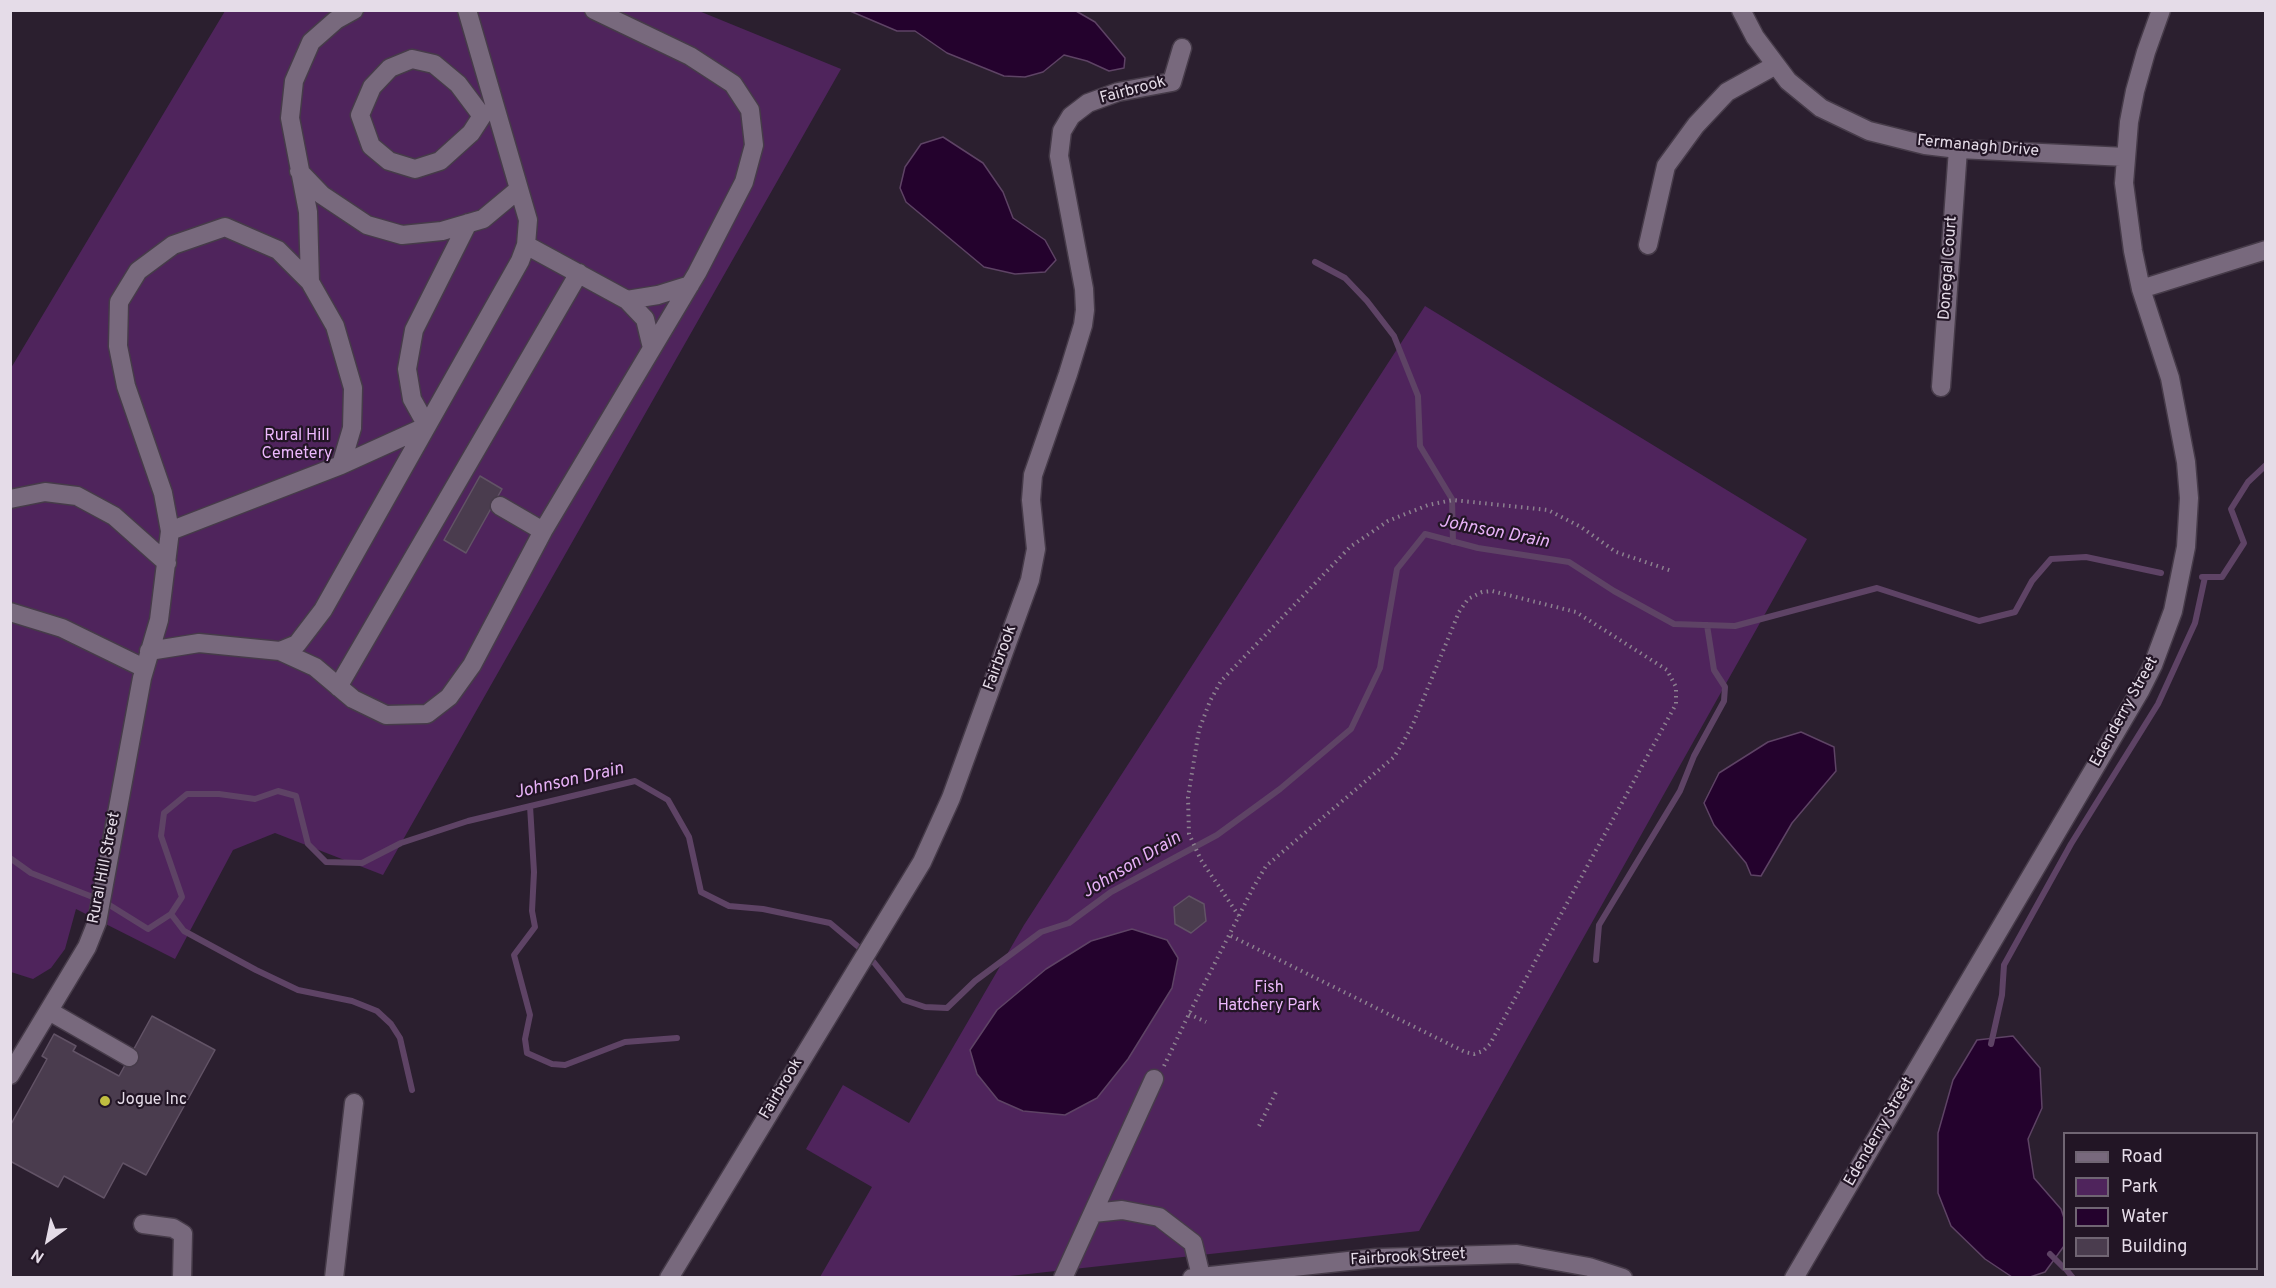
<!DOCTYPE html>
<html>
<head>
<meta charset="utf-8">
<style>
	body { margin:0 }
	#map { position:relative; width:2276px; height:1288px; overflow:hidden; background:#2b1f2f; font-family:Overpass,sans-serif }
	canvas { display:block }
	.frame { position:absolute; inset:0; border:12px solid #e5dce8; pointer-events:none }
	.legend { position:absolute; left:2063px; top:1132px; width:195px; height:138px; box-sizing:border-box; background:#221525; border:2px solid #706573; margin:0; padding:8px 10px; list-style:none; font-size:18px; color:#e5dce8 }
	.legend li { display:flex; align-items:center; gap:12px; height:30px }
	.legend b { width:30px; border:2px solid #706573 }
	.north { position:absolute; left:18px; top:1210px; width:60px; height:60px; -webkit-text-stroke:4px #221525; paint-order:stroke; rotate:213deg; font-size:16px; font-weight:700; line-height:24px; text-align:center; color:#e5dce8 }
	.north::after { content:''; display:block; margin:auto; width:21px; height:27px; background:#e5dce8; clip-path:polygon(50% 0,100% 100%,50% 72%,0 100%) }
</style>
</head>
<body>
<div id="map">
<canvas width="2276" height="1288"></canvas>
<div class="frame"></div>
<ul class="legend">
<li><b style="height:8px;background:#78697d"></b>Road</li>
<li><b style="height:16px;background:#4f245c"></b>Park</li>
<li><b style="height:16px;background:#24022d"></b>Water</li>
<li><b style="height:16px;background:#4a3c4e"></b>Building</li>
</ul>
<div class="north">N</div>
</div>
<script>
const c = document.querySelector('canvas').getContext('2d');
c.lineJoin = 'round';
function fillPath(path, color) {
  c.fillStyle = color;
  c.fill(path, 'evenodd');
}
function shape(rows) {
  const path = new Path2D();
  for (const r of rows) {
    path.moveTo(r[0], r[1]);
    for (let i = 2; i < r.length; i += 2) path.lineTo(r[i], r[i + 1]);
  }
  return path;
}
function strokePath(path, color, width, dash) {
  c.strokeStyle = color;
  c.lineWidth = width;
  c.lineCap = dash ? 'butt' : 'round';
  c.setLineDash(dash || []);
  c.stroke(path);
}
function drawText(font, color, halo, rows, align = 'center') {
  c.font = font + ' Overpass,sans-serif';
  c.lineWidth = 4.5;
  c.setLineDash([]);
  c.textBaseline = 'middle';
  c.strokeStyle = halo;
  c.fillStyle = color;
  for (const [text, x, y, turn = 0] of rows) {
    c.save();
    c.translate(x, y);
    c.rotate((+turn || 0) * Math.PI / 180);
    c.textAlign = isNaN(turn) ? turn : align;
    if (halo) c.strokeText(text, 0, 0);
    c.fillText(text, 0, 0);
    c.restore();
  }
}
fillPath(shape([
	[225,11,699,11,841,69,383,875,275,833,233,850,175,959,76,909,65,949,51,968,33,979,11,972,11,368],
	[1425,306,1807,539,1419,1231,1001,1277,820,1277,872,1187,806,1149,843,1085,909,1123,1024,925]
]), '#4f245c');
const water = shape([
	[850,11,1076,11,1095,22,1111,41,1125,58,1124,68,1109,71,1087,61,1064,55,1043,72,1025,77,1004,76,947,53,915,31,897,31,850,11],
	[943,137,983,163,1003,192,1013,218,1045,240,1056,260,1045,272,1015,274,984,267,906,202,900,188,905,167,921,144,943,137],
	[1801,732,1834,747,1836,771,1792,823,1761,876,1751,875,1746,863,1714,825,1704,803,1719,773,1768,742,1801,732],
	[1132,929,1167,940,1178,958,1172,988,1128,1059,1097,1098,1065,1115,1023,1111,998,1100,977,1074,970,1050,997,1010,1046,969,1091,941,1132,929],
	[2013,1036,2040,1068,2042,1108,2028,1139,2034,1178,2061,1209,2064,1218,2064,1246,2045,1272,2030,1277,2012,1277,1985,1259,1951,1226,1938,1193,1938,1133,1953,1080,1977,1040,2013,1036]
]);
fillPath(water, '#24022d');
strokePath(water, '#5e4365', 1.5);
strokePath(shape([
	[1315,262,1345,278,1367,301,1394,336,1418,396,1420,446,1452,499,1453,542],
	[2202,577,2222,577,2244,543,2231,509,2248,482,2266,465],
	[530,806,534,872,532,911,535,927,514,955,530,1015,525,1039,527,1053,552,1064,565,1065,625,1042,677,1038],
	[10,858,31,873,103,901,148,929,171,914,182,897,161,836,164,813,187,794,219,794,255,799,278,791,296,796,308,844,326,862,362,863,401,843,468,821,635,781,668,800,689,837,701,892,729,906,763,909,830,923,868,955,904,1000,925,1007,947,1008,975,981,1041,932,1069,923,1111,892,1217,835,1280,789,1351,729,1380,668,1397,569,1425,534,1478,548,1569,562,1614,591,1674,624,1735,626,1877,588,1979,621,2015,612,2032,581,2051,559,2086,557,2161,573],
	[171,914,184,931,256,970,298,990,352,1001,377,1011,391,1024,400,1038,412,1090],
	[1596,960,1599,925,1680,791,1694,756,1724,701,1725,687,1714,670,1707,625],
	[1991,1044,2002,995,2004,965,2071,844,2158,704,2195,623,2205,577],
	[2050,1254,2064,1268],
	[2065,1268,2073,1278]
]), '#5e4365', 6);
const building = shape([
	[480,476,502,489,466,553,444,540,480,476],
	[1189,896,1204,904,1206,921,1191,933,1175,924,1174,907,1189,896],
	[152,1016,215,1050,146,1175,123,1163,104,1198,64,1176,58,1187,10,1161,10,1126,47,1059,42,1056,54,1034,76,1046,73,1051,119,1076,152,1016]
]);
fillPath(building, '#4a3c4e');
strokePath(building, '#625366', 1.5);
const minor = shape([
	[1741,10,1755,37,1788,81,1821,108,1869,131,1925,145,1958,149,2126,157],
	[412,59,434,64,458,84,482,116,471,133,440,161,415,169,389,161,371,146,360,115,372,87,390,68,412,59],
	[299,171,322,195,367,225,402,235,442,231,483,219,519,189],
	[526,245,627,300,645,319,652,348],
	[1648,245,1666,166,1696,125,1727,92,1774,66],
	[310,282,308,212,290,118,294,81,311,42,336,20,354,10],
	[2141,289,2266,250],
	[627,300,658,295,690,285],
	[1941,387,1958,149],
	[10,499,45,492,77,496,114,516,167,563],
	[500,506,543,531],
	[170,531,341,465,427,426,412,399,407,369,414,330,468,223],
	[10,612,62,628,144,668],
	[149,651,199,643,280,651,315,667,353,699,386,715,427,714,449,697,472,665,543,531,697,273,744,182,754,145,750,110,733,84,690,56,594,10],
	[280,651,297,644,323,610,520,261,526,245,528,220,467,10],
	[338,687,579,273],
	[49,1011,129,1057],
	[10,1075,87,947,97,922,142,678,159,620,170,531,163,493,126,386,118,346,119,302,138,271,173,245,225,227,278,250,310,282,335,326,353,388,352,428,341,465],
	[1093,1213,1122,1210,1159,1217,1193,1243,1201,1276],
	[143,1224,173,1228,183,1234,182,1278],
	[334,1278,354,1103],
	[669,1278,922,862,951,798,1030,580,1036,549,1031,500,1033,475,1068,374,1083,325,1085,310,1084,289,1059,156,1062,131,1071,116,1088,103,1118,92,1172,82,1182,48],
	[1063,1278,1154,1079],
	[1192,1278,1376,1258,1517,1254,1589,1267,1623,1278],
	[1794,1278,2140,691,2153,665,2173,611,2186,547,2189,498,2186,462,2170,378,2141,289,2133,251,2124,183,2129,122,2135,91,2146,52,2161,10]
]);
strokePath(minor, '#463b49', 21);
strokePath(shape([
	[1239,916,1201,860,1189,834,1188,797,1199,730,1210,701,1221,681,1350,547,1388,521,1428,505,1453,500,1548,510,1581,527,1616,552,1672,571],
	[1189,1014,1206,1022],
	[1164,1066,1189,1014,1253,888,1266,866,1394,757,1402,744,1413,724,1459,612,1468,599,1482,592,1492,591,1576,612,1667,670,1676,687,1676,704,1490,1044,1483,1051,1474,1054,1465,1052,1229,935],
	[1259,1126,1277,1090]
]), '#8c818f', 4, [1.5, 4.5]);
strokePath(minor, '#78697d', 18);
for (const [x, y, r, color] of [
	[105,1101,6,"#c0be40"]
]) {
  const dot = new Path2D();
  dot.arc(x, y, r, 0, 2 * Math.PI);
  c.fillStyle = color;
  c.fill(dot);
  strokePath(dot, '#221525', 2);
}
drawText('16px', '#e5dce8', '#221525', [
	["Fairbrook",1133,91,-15],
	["Fermanagh Drive",1978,147,5],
	["Donegal Court",1949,268,-86],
	["Fairbrook",1001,658,-70],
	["Edenderry Street",2125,712,-61],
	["Rural Hill Street",105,868,-79],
	["Fairbrook",782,1089,-59],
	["Edenderry Street",1880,1132,-60],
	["Fairbrook Street",1408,1258,-3]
]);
drawText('16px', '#edb8fd', '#221525', [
	["Rural Hill",297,437],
	["Cemetery",297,455],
	["Fish",1269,989],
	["Hatchery Park",1269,1007]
]);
drawText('16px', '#e5dce8', '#221525', [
	["Jogue Inc",117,1101]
], 'left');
drawText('italic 18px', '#e7b1f7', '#221525', [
	["Johnson Drain",1494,533,11],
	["Johnson Drain",569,782,-13],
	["Johnson Drain",1132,866,-31]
]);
</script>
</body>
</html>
